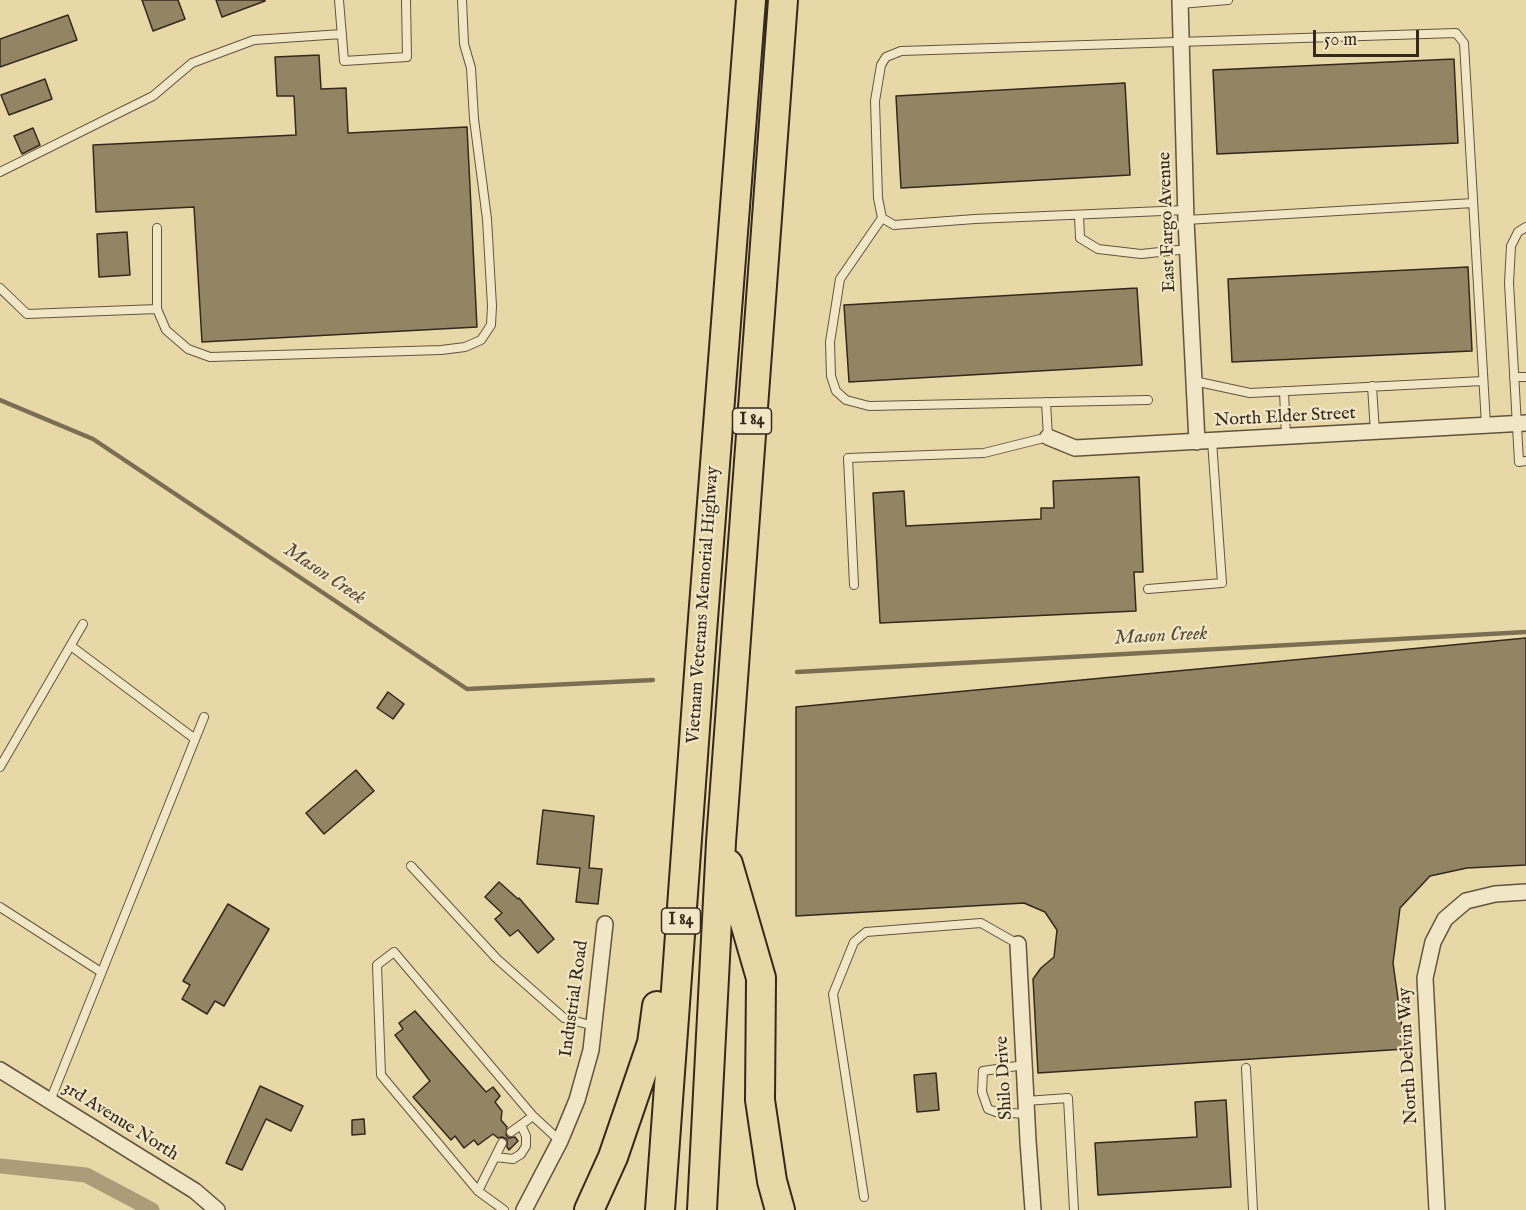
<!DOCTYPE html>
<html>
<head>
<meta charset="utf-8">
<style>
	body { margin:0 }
	#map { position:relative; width:1526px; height:1210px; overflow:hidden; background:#e9d8a7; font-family:"IM FELL English",serif }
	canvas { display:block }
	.scale { position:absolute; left:1313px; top:30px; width:106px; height:27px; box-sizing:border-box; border:3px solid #35281c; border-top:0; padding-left:8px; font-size:18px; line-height:21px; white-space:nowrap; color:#35281c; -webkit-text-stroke:4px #f1e6c6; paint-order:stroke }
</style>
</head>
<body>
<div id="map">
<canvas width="1526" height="1210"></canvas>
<div class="scale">50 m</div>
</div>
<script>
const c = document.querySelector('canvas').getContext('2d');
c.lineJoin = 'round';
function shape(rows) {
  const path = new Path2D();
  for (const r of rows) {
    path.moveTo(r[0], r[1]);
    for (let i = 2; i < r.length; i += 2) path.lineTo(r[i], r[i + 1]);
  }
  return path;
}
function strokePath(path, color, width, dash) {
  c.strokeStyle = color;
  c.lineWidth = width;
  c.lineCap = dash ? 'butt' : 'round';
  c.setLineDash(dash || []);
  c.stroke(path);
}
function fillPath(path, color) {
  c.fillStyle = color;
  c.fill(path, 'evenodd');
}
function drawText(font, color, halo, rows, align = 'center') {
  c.font = font + ' "IM FELL English",serif';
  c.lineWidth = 4.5;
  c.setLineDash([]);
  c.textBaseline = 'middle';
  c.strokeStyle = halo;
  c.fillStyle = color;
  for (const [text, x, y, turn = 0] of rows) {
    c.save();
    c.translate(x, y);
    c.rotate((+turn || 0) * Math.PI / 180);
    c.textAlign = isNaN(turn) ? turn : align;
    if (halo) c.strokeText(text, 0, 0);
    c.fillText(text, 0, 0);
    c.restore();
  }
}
strokePath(shape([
	[0,400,93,439,467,689,653,680],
	[797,672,1526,632]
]), '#7c6e53', 4.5);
strokePath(shape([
	[0,1166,86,1175,152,1210]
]), '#ac9c78', 15);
const building = shape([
	[142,0,178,0,185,19,153,31,142,0],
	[216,0,265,0,265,1,222,17,216,0],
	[68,15,77,40,0,67,0,39,68,15],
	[319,55,321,89,346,88,348,133,467,127,477,327,202,342,194,207,96,212,93,145,296,135,294,96,277,96,275,57,319,55],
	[1454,59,1458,143,1217,154,1213,70,1454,59],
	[45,79,52,99,9,115,1,95,45,79],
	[1125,83,1130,175,901,188,896,96,1125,83],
	[33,128,40,145,22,154,14,136,33,128],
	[127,232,130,275,99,277,97,234,127,232],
	[1468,267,1472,351,1232,362,1228,279,1468,267],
	[1137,288,1142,365,849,382,844,305,1137,288],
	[1139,477,1143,572,1134,572,1136,611,880,623,873,493,904,491,906,526,1041,519,1041,508,1054,508,1053,481,1139,477],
	[1526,638,1526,865,1467,868,1430,876,1400,908,1393,963,1405,1049,1038,1073,1033,979,1041,968,1054,957,1057,930,1045,912,1024,903,796,916,796,707,1526,638],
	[388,692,404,704,393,719,377,708,388,692],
	[356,770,374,791,324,834,306,813,356,770],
	[543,810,594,816,589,868,602,869,598,904,576,902,580,868,537,864,543,810],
	[499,882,518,899,519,898,554,939,538,953,518,930,510,936,495,919,502,913,485,897,499,882],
	[228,904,269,929,224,1006,215,1001,207,1014,182,999,190,985,183,981,228,904],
	[415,1011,486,1092,493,1087,500,1096,495,1102,502,1111,501,1120,507,1127,506,1135,509,1138,515,1137,518,1141,509,1150,507,1147,507,1139,502,1137,498,1138,493,1134,478,1145,474,1140,464,1148,455,1136,451,1140,413,1097,430,1081,395,1035,403,1029,399,1023,415,1011],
	[936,1073,939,1110,917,1112,914,1075,936,1073],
	[260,1086,303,1106,291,1131,266,1119,242,1170,226,1163,260,1086],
	[1226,1100,1231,1187,1098,1195,1095,1143,1197,1137,1195,1102,1226,1100],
	[364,1119,365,1134,352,1135,352,1120,364,1119]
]);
fillPath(building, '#938464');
strokePath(building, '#35281c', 1.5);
const service = shape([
	[339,0,344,61,407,57,406,0],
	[1180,4,1228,0],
	[0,172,153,96,192,63,254,40,342,34],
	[1186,210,975,219,894,225,882,218,878,198,875,101,881,65,886,57,901,51,1456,33,1464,43,1486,425],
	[1079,215,1080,238,1098,249,1141,254,1188,249],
	[882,218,840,279,830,342,831,376,836,391,846,400,869,406,1148,400],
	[1186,220,1473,203],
	[1526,227,1518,232,1511,246,1509,283,1519,462,1526,461],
	[157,228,157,309,166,330,188,349,210,357,441,350,465,347,481,340,491,325,492,306,487,219,474,119,471,68,464,44,462,0],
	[0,288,27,314,157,309],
	[1514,377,1526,377],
	[1194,381,1250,393,1483,381],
	[1372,386,1375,432],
	[1284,391,1286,437],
	[854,585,848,458,984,453,1048,437,1046,402],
	[1148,589,1222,583,1212,441],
	[71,646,195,739],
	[0,767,83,624],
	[411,866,497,959,564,1018,594,1026],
	[0,907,101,972],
	[1024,1065,983,1071,982,1092,988,1109,996,1112,1026,1114],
	[1246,1068,1253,1210],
	[50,1101,204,717],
	[1026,1101,1068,1098,1074,1210],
	[511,1132,533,1116],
	[495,1157,513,1159,521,1154,526,1146,526,1136,521,1125],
	[478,1191,502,1143],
	[864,1197,833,994,854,942,866,932,981,923,1018,944],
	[504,1210,478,1191,381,1075,377,965,394,952,533,1116,560,1141]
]);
const minor = shape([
	[1180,0,1186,220,1197,442],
	[1048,437,1075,448,1526,423],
	[1018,944,1028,1141,1033,1210],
	[0,1070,195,1191,217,1210],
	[524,1210,560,1141,577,1100,591,1050,605,924],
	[1437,1210,1425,978,1433,942,1445,919,1466,901,1495,894,1526,892]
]);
const motorway = shape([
	[728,864,761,978,760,1100,772,1181,780,1210],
	[589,1210,613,1157,652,1043,657,1006],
	[660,1210,702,632,751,0],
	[702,1210,721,842,783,0]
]);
strokePath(service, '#62543f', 10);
strokePath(minor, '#62543f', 18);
strokePath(motorway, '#35281c', 32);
strokePath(service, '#f1e6c6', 8);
strokePath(minor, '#f1e6c6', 15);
strokePath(motorway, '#e9d8a7', 28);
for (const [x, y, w] of [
	[752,421,39],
	[681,921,39]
]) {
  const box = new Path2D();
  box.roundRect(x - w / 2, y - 13, w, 26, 4.5);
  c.fillStyle = '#f1e6c6';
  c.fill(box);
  strokePath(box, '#35281c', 1.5);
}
drawText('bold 16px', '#35281c', null, [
	["I 84",752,421],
	["I 84",681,921]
]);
drawText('18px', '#35281c', '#f1e6c6', [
	["East Fargo Avenue",1168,222,-92],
	["North Elder Street",1285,418,-3],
	["Vietnam Veterans Memorial Highway",704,605,-86],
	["Industrial Road",575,999,-82],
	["North Delvin Way",1409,1056,-93],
	["Shilo Drive",1005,1078,-93],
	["3rd Avenue North",120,1122,32]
]);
drawText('italic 20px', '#594b38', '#f1e6c6', [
	["Mason Creek",324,575,34],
	["Mason Creek",1161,637,-3]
]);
</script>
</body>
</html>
